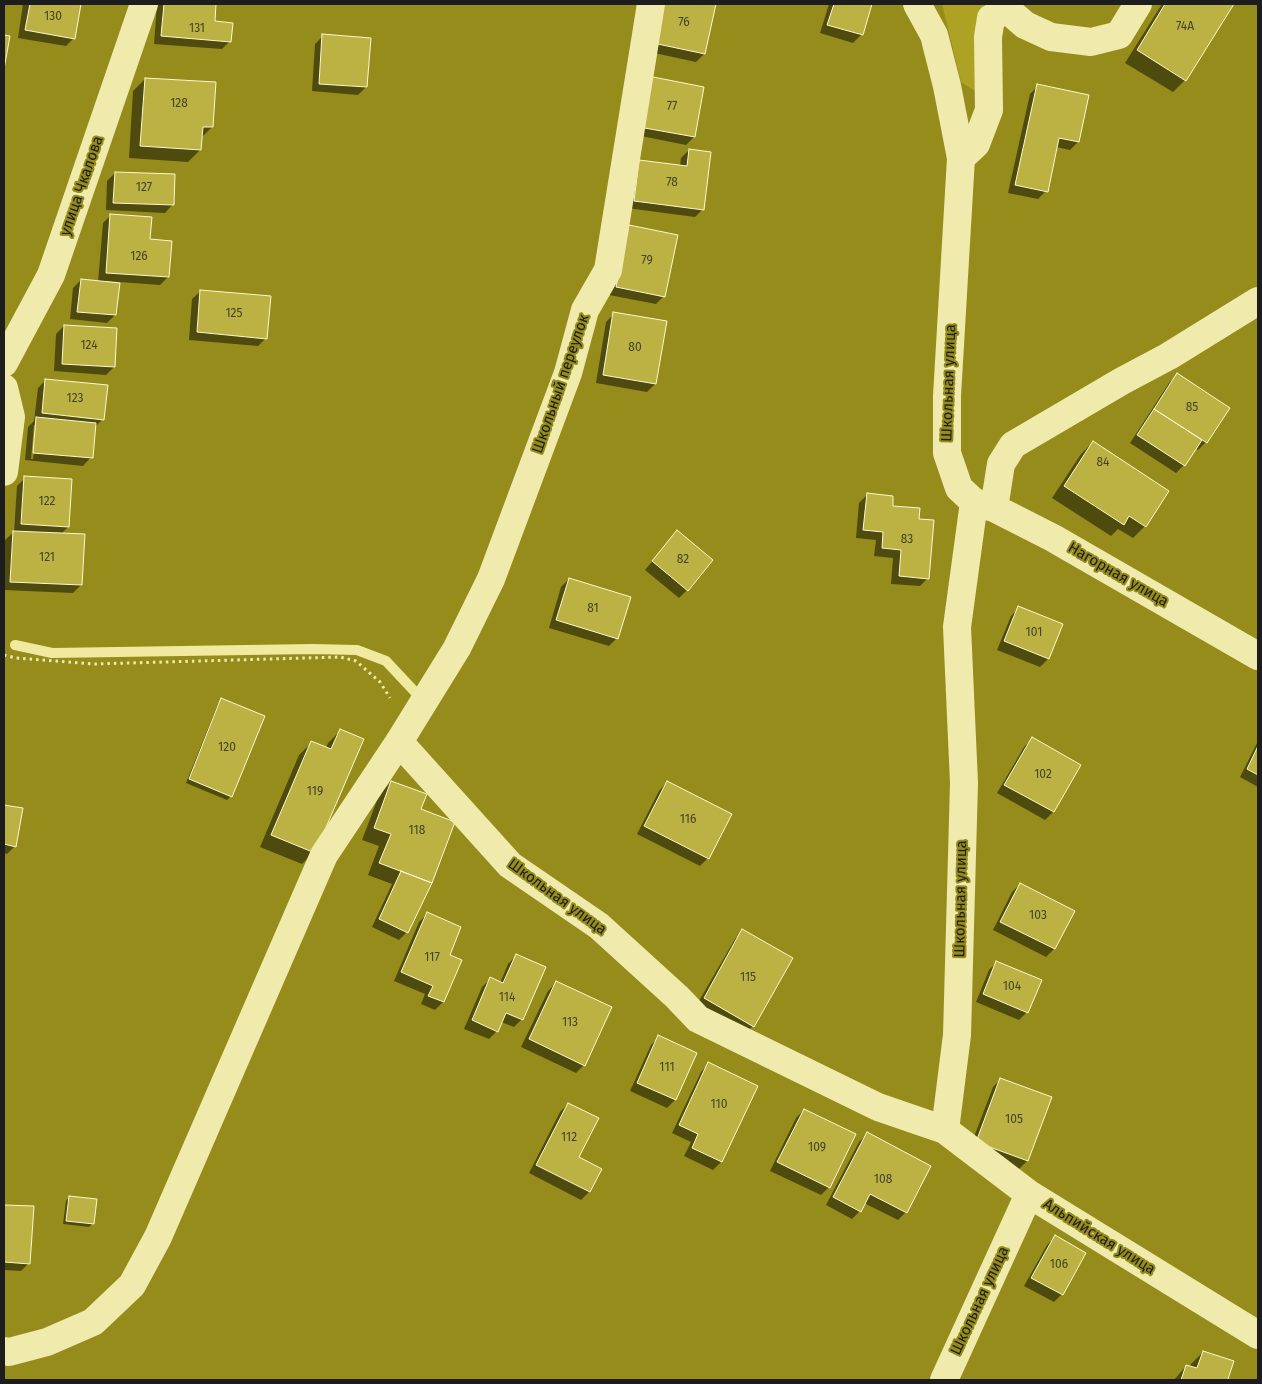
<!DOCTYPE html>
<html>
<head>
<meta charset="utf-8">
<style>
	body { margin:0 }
	#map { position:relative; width:1262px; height:1384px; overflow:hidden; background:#958c1b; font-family:"Fira Sans",sans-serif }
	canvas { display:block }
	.frame { position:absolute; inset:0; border:5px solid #1d1d1d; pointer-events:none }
</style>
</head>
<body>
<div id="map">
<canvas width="1262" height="1384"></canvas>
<div class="frame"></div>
</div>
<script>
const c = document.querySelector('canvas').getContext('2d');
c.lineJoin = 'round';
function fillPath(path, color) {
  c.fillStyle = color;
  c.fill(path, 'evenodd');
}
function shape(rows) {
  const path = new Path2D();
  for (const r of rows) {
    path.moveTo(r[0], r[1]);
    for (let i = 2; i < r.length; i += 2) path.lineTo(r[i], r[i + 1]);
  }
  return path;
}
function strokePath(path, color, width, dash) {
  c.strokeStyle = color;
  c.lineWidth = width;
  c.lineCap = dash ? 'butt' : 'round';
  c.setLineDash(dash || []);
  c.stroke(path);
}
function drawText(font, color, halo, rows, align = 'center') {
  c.font = font + ' "Fira Sans",sans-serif';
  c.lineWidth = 4;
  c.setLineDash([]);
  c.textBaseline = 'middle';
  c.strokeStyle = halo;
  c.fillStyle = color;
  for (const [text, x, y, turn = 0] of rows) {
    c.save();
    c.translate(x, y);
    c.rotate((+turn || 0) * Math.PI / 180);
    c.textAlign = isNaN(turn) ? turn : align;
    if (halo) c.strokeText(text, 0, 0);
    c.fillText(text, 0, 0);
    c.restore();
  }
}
fillPath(shape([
	[942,4,985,4,977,17,980,94,961,82]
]), '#aea224');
fillPath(shape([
	[23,4,80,4,74,38,66,46,18,38],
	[157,4,215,4,214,23,230,41,222,49,154,44],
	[655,4,715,4,704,54,696,62,645,51],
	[829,4,871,4,861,35,853,43,820,33],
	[1162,4,1232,4,1185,80,1173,92,1125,63],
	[323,36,366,87,358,95,312,91,315,44],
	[145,79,212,127,201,138,200,150,188,162,129,158,133,91],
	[1038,86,1078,142,1070,150,1056,147,1046,191,1038,199,1008,193,1030,94],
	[703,88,694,137,686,145,631,134],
	[689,150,703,209,695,217,627,208,631,170,680,166,681,158],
	[115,173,173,204,165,213,106,210,107,181],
	[111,215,149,241,168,277,160,285,106,281,115,315,107,323,70,319,73,288,81,280,98,282,103,223],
	[621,234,664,296,656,304,609,295],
	[201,291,266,338,258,346,189,340,192,299],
	[614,314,655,384,647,392,596,383,606,322],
	[64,326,114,367,106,375,54,371,56,334],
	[1177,375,1206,442,1198,450,1195,448,1184,465,1176,473,1130,443,1169,383],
	[46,380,103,419,95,427,91,457,83,466,25,460,28,427,34,421,38,388],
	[34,425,37,425,33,459,31,459],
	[1093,442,1145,526,1133,538,1118,529,1111,536,1052,498,1081,454],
	[25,478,68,527,61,534,81,585,73,593,4,590,5,540,14,532,17,486],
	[867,495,918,520,928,578,920,586,891,584,893,558,874,556,876,540,856,538,859,503],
	[677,532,687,590,679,598,645,570],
	[569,579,617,638,609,646,549,628,561,587],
	[1019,608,1062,625,1048,659,1040,667,997,650,1011,616],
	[222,700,231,796,227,800,186,783,218,704],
	[340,731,314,852,302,864,260,847,299,755,311,743,326,748,328,743],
	[1032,739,1079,766,1053,812,1045,820,997,793,1024,747],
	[1258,741,1258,787,1240,777],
	[391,782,420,810,407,932,399,940,372,927,392,884,368,875,379,846,362,840,379,795],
	[667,782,708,858,700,866,637,834,659,791],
	[4,806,21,809,15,846,7,854,4,853],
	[1020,884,1054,949,1046,957,993,930,1012,892],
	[427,914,448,956,460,961,443,1002,435,1010,421,1004,425,994,394,981,419,922],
	[743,931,753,1026,745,1034,696,1006,735,939],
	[516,956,522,1019,514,1027,501,1022,497,1031,489,1039,464,1029,482,987,490,979,500,983,508,964],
	[997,962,1027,1012,1019,1020,976,1002,989,970],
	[556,983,584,1065,576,1073,521,1047,548,991],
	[659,1037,696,1053,675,1100,667,1108,630,1091,651,1045],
	[709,1064,756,1086,721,1162,713,1170,684,1156,691,1142,672,1133,701,1072],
	[1001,1079,1050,1097,1027,1161,1019,1169,969,1150,993,1087],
	[568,1104,577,1158,600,1169,589,1192,581,1200,529,1173,560,1112],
	[804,1110,829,1187,821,1195,770,1171,796,1118],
	[867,1134,906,1212,898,1220,864,1203,860,1211,852,1219,826,1205,859,1142],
	[69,1197,93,1223,89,1227,63,1224,66,1201],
	[4,1206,32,1208,29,1263,21,1271,4,1270],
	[1055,1237,1062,1294,1054,1302,1024,1286,1047,1245],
	[1203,1352,1227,1379,1230,1380,1174,1380,1186,1366,1190,1367,1191,1364]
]), '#0007');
strokePath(shape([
	[15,645,52,653,312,649,357,650,386,661,416,693]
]), '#f2e9a0', 10);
const building = shape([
	[30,4,81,4,75,39,25,30,30,4],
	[164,4,216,4,215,21,233,23,231,42,161,36,164,4],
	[661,4,716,4,705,54,653,43,661,4],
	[834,4,872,4,863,35,827,25,834,4],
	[1165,4,1234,4,1186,81,1137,50,1165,4],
	[322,34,371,38,367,87,319,84,322,34],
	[4,35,10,36,4,69,4,35],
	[648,76,704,87,695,137,639,127,648,76],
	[145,78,216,82,213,127,203,127,201,150,140,146,145,78],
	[1037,84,1089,95,1079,142,1059,138,1048,192,1015,185,1037,84],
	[689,149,711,152,704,210,634,201,639,160,687,166,689,149],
	[115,172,175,174,174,205,113,203,115,172],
	[110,214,152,217,150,239,172,241,169,277,106,273,110,214],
	[629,225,678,235,665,297,616,287,629,225],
	[81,279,120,283,116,315,77,312,81,279],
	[200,290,271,296,267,339,197,332,200,290],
	[613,312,667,321,656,384,603,375,613,312],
	[64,325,117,328,115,367,62,364,64,325],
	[1177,373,1230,408,1207,443,1154,409,1177,373],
	[45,379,108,385,104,420,42,413,45,379],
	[1154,409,1202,440,1185,466,1137,435,1154,409],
	[36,417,96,423,93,458,33,453,36,417],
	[1093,441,1169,491,1146,527,1129,516,1124,525,1064,486,1093,441],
	[24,476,72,479,69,527,21,524,24,476],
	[867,493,893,496,893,506,920,508,919,519,934,520,929,579,899,576,901,550,882,548,883,532,863,530,867,493],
	[677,530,713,560,688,591,652,561,677,530],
	[13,531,85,534,82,585,10,582,13,531],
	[569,578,631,597,618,639,556,620,569,578],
	[1018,606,1063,624,1049,659,1004,641,1018,606],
	[221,698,265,716,232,797,189,779,221,698],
	[340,729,364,739,315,853,271,835,311,741,331,749,340,729],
	[1032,737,1081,765,1054,812,1004,785,1032,737],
	[1258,746,1258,775,1247,769,1258,746],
	[391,781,427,794,421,809,455,822,432,883,379,863,391,834,374,828,391,781],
	[667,781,732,814,709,859,644,826,667,781],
	[4,805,23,808,16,847,4,844,4,805],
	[401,871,432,883,408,933,379,919,401,871],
	[1020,883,1075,911,1055,949,1000,922,1020,883],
	[427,912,461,927,450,955,462,960,444,1002,428,996,433,986,401,972,427,912],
	[742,929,793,958,754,1027,704,998,742,929],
	[516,954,546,967,523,1020,506,1013,498,1032,472,1020,490,977,503,983,516,954],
	[996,961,1042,980,1028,1013,983,994,996,961],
	[556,981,612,1007,585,1066,529,1039,556,981],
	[658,1035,697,1053,676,1100,637,1083,658,1035],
	[708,1062,758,1086,722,1162,692,1148,698,1134,679,1125,708,1062],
	[1000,1078,1052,1097,1028,1161,976,1142,1000,1078],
	[568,1103,599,1118,579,1157,602,1169,590,1192,536,1165,568,1103],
	[804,1109,856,1134,830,1188,777,1162,804,1109],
	[867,1132,931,1166,907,1213,870,1194,861,1212,833,1197,867,1132],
	[69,1196,97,1199,94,1224,66,1221,69,1196],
	[4,1205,34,1206,30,1264,4,1262,4,1205],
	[1055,1235,1086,1253,1063,1295,1031,1278,1055,1235],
	[1203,1351,1234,1361,1228,1379,1234,1380,1181,1380,1186,1365,1197,1368,1203,1351]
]);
fillPath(building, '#bcb244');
strokePath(building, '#fbf7d3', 1);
strokePath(shape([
	[4,655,16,658,94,664,340,657,356,661,380,682,390,698]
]), '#f0eaad', 3, [2.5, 4]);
strokePath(shape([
	[917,4,934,35,947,86,961,158,947,396,947,453,959,488,974,502,994,508,1053,538,1258,656],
	[961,158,976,144,989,110,988,37,991,18,1002,12,1011,13,1025,25,1051,37,1091,42,1119,35,1138,4],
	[4,363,51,275,144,4],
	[4,388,11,417,4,472],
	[994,508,1001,464,1013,445,1122,381,1169,356,1258,301],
	[399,742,510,865,599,926,677,997,698,1019,878,1107,945,1130,1029,1194,1258,1335],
	[945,1130,957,1035,964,783,957,627,974,502],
	[4,1351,9,1352,47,1342,93,1322,132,1285,158,1237,324,855,399,742,457,648,491,579,568,373,585,310,608,270,651,4],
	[944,1380,1029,1194]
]), '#f0eaad', 28);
drawText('12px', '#454227', null, [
	["130",53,17],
	["76",684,23],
	["74А",1185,27],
	["131",197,29],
	["128",179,104],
	["77",672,107],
	["78",672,183],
	["127",144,188],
	["126",139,257],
	["79",647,261],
	["125",234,314],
	["124",89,346],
	["80",635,348],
	["123",75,399],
	["85",1192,408],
	["84",1103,463],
	["122",47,502],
	["83",907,540],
	["121",47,558],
	["82",683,560],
	["81",593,609],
	["101",1034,633],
	["120",227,748],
	["102",1043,775],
	["119",315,792],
	["116",688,820],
	["118",417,831],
	["103",1038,916],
	["117",432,958],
	["115",748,978],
	["104",1012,987],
	["114",507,998],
	["113",570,1023],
	["111",667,1068],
	["110",719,1105],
	["105",1014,1120],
	["112",569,1138],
	["109",817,1148],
	["108",883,1180],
	["106",1059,1265]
]);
drawText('15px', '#1d1d1d', '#958c1b', [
	["улица Чкалова",82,186,-71],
	["Школьная улица",949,383,-88],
	["Школьный переулок",561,384,-71],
	["Нагорная улица",1118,575,30],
	["Школьная улица",557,897,36],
	["Школьная улица",961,899,-89],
	["Альпийская улица",1099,1237,32],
	["Школьная улица",980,1301,-65]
]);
</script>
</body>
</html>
